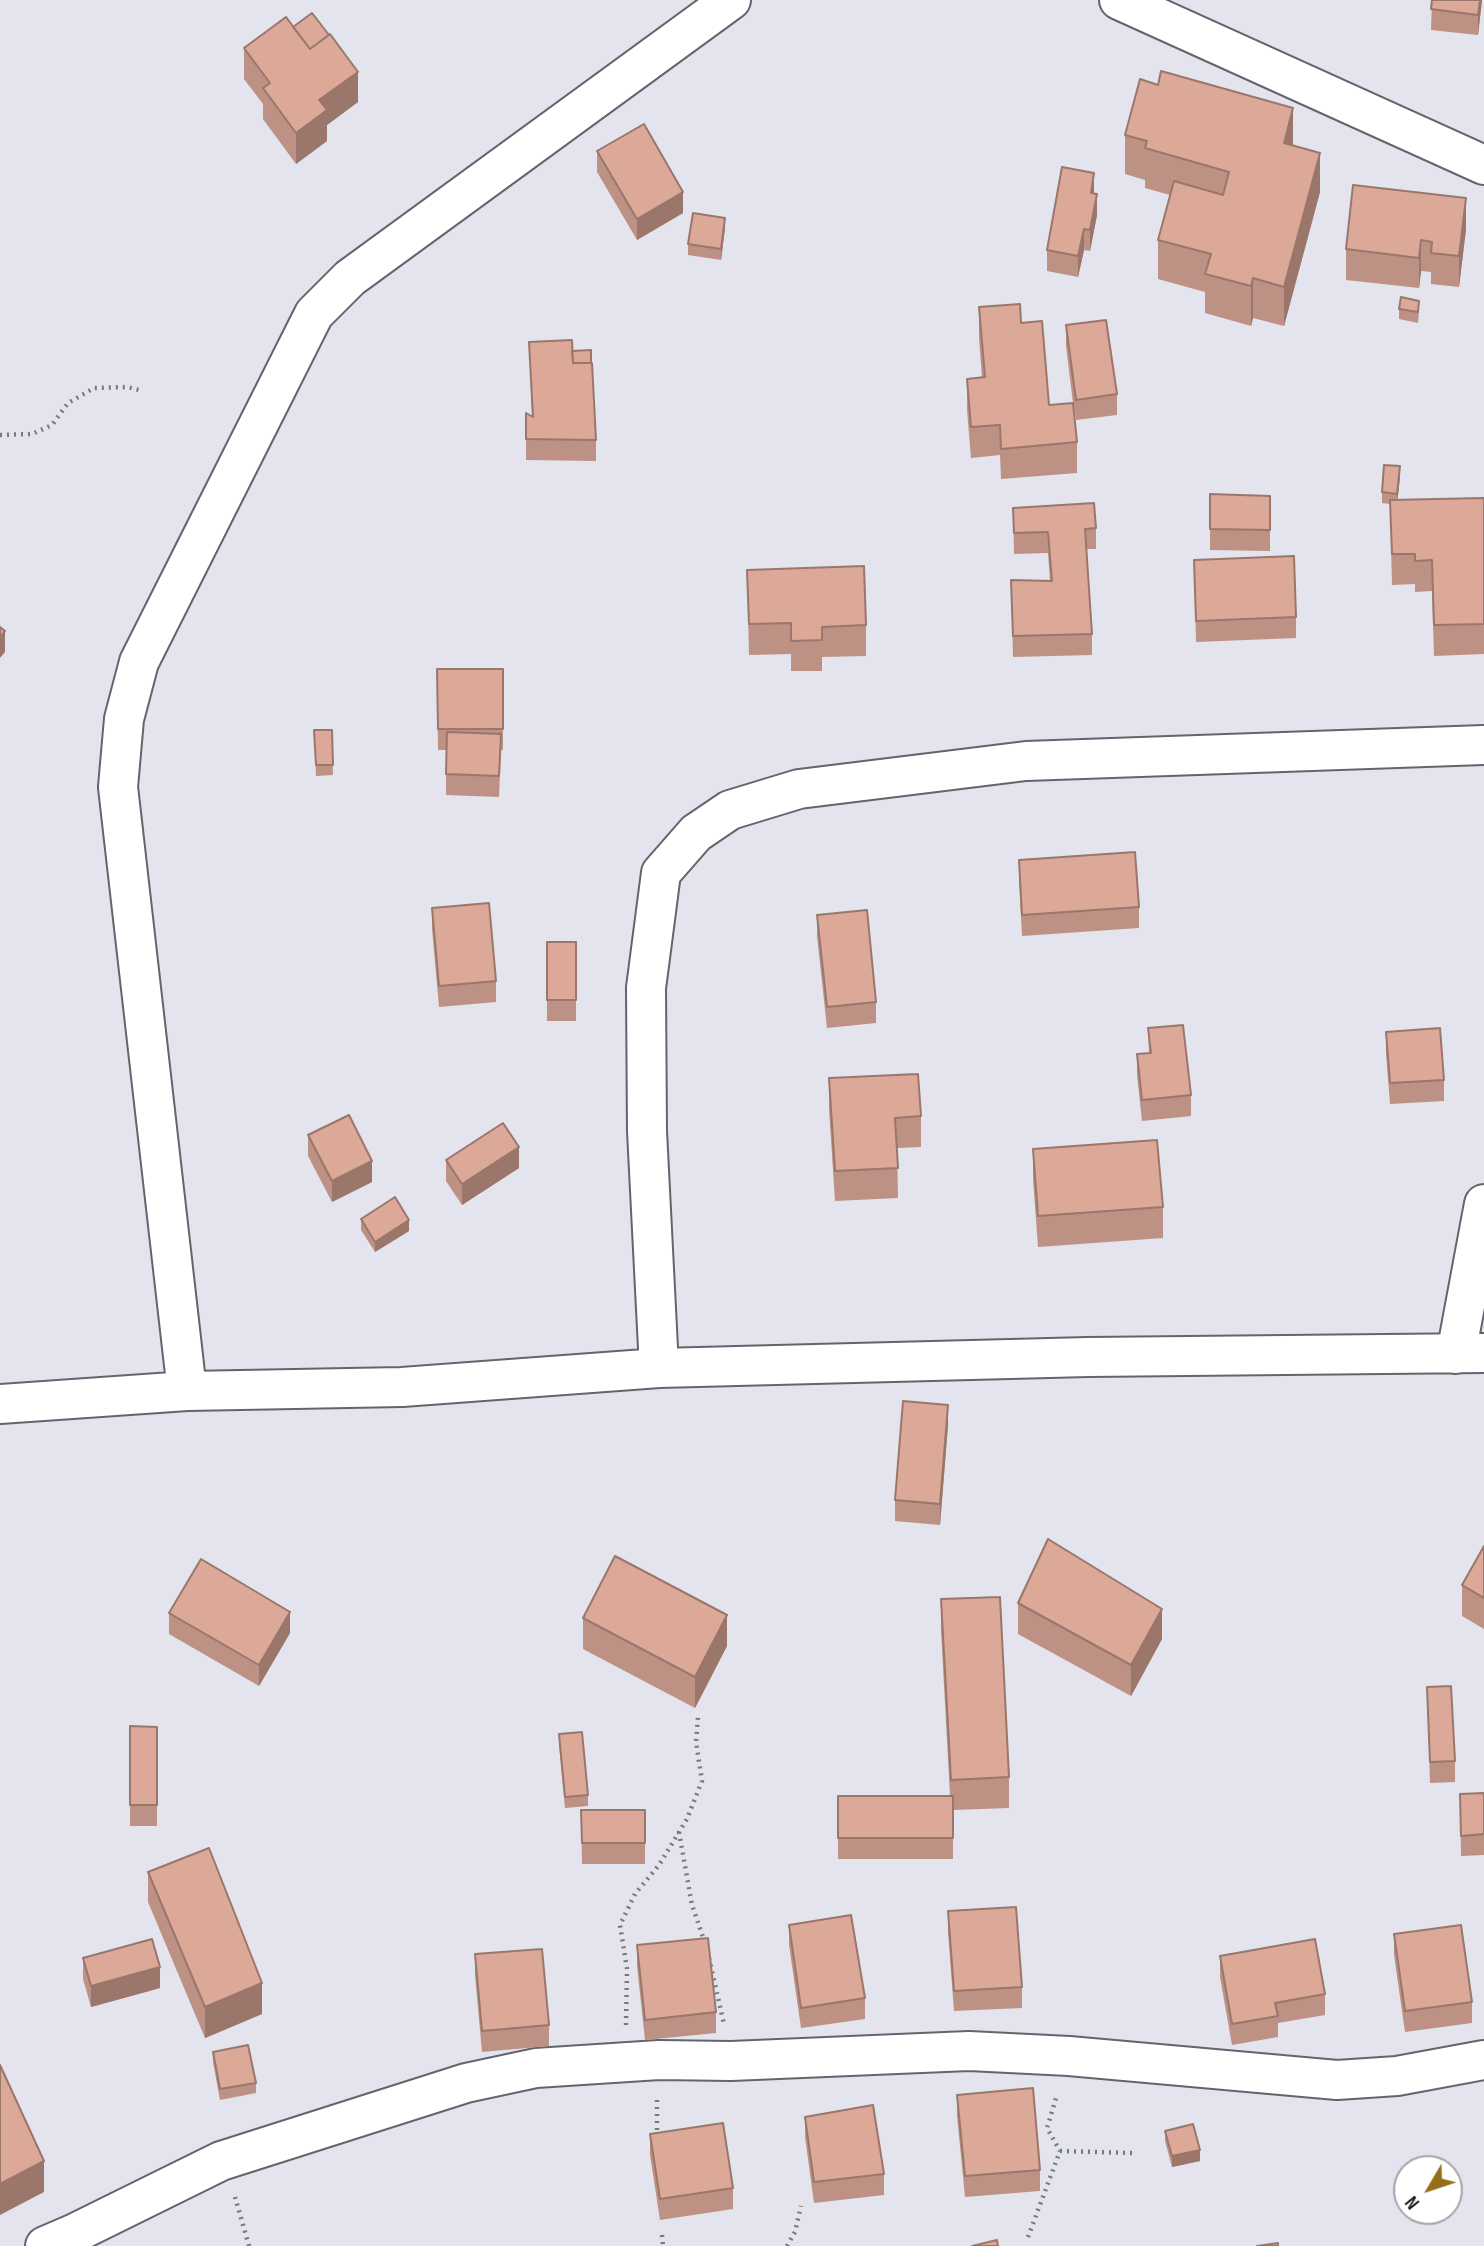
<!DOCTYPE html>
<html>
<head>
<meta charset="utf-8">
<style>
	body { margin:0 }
	#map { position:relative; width:1484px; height:2246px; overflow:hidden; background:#e3e4ee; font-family:"Sofia Sans Condensed",sans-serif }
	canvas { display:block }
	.north { position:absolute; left:1393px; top:2155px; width:70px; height:70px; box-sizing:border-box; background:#fff; border:2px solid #a4a5a6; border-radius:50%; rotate:231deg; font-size:19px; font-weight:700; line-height:28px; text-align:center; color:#1c1d20 }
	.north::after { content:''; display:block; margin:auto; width:24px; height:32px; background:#946f18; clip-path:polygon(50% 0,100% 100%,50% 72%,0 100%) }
</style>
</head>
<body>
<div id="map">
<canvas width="1484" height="2246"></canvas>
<div class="north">N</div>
</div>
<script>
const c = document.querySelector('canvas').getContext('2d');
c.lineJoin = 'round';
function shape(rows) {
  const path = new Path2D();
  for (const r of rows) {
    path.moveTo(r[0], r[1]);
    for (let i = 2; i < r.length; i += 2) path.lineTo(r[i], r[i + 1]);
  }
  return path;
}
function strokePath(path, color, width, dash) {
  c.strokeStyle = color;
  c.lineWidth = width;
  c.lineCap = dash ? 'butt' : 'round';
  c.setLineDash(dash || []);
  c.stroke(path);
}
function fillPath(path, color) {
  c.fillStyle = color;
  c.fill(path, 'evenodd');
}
const minor = shape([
	[1119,0,1484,165],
	[1456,1354,1484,1204],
	[659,1368,647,1131,646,988,661,873,696,833,730,810,799,789,1026,761,1484,745],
	[187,1391,118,787,124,719,139,662,314,314,350,278,731,0],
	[0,1404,187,1391,402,1387,659,1368,1088,1357,1484,1353],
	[45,2246,73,2234,221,2161,466,2083,536,2068,659,2060,731,2061,969,2051,1069,2056,1337,2080,1397,2076,1484,2060]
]);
strokePath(minor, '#64646d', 42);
strokePath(shape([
	[0,435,32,434,52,425,68,403,94,388,127,387,139,390],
	[679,1832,692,1905,705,1943],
	[709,1958,724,2024],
	[626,2025,627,1969,620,1925,635,1894,659,1865,687,1819,702,1781,696,1742,698,1717],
	[657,2100,657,2136],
	[1060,2151,1132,2153],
	[235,2197,249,2246],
	[662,2235,663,2246],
	[1028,2237,1060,2151,1047,2128,1057,2095],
	[787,2246,795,2232,801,2206]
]), '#78797f', 4.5, [2, 5]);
strokePath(minor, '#fff', 38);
fillPath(shape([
	[1432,0,1482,0,1478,35,1431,30],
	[293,27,358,102,327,125,327,141,296,164,263,119,263,104,244,79,244,48],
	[1125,135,1293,145,1320,192,1284,326,1253,318,1251,326,1205,313,1205,292,1158,279,1158,240,1170,195,1145,188,1145,180,1125,174],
	[597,151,683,213,637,240,597,172],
	[1094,194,1097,215,1090,251,1084,250,1078,277,1047,271,1047,250],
	[725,228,721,260,688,255,688,244],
	[1466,229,1459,287,1431,284,1431,272,1421,271,1419,288,1346,280,1346,249],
	[979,307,1021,323,1049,405,1073,403,1066,346,1066,325,1117,394,1117,415,1076,420,1074,404,1077,442,1077,473,1001,479,1000,455,971,458,967,410,967,379,982,378,979,338],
	[1399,309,1419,311,1418,323,1399,319],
	[529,342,572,351,596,440,596,461,526,460,526,413,532,416],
	[1400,477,1397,500,1484,498,1484,654,1434,656,1432,591,1415,592,1415,584,1392,585,1390,504,1382,503,1382,492],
	[1210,494,1270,496,1270,551,1210,550],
	[1013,508,1096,528,1096,549,1086,549,1092,634,1092,655,1013,657,1011,580,1050,581,1048,553,1014,554],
	[1194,560,1296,617,1296,638,1196,642],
	[747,570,866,625,866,656,822,657,822,671,791,671,791,654,749,655],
	[437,669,503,669,503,750,501,750,499,797,446,795,446,750,438,750],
	[314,730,332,730,333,775,316,776],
	[1019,860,1139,907,1139,928,1022,936,1019,881],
	[432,908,496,981,496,1002,439,1007,432,929],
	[817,915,876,1002,876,1023,827,1028,817,936],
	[547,942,576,942,576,1021,547,1021],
	[1148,1028,1191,1095,1191,1116,1142,1121,1137,1075,1137,1054,1149,1053],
	[1386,1032,1444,1080,1444,1101,1390,1104,1386,1053],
	[829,1078,921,1116,921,1147,897,1148,898,1198,835,1201,829,1109],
	[308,1135,372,1182,332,1202,308,1156],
	[1033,1149,1163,1207,1163,1238,1038,1247,1033,1179],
	[446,1160,519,1168,462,1205,446,1181],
	[361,1219,409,1231,375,1252,361,1230],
	[948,1425,940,1525,895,1521,895,1500],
	[1484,1546,1484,1629,1462,1616,1462,1585],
	[941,1599,1009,1777,1009,1808,953,1810,953,1859,838,1859,838,1796,950,1796,941,1630],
	[1018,1603,1162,1639,1131,1696,1018,1634],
	[169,1613,290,1633,259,1686,169,1634],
	[583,1618,727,1646,695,1708,583,1649],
	[1427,1687,1455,1761,1455,1782,1430,1783],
	[130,1726,157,1727,157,1826,130,1826],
	[559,1734,588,1795,588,1806,565,1808,559,1745],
	[1484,1793,1484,1855,1461,1856,1460,1794],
	[581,1810,645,1810,645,1864,582,1864],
	[148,1872,262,2014,205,2038,148,1902],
	[948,1911,1022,1987,1022,2008,954,2011,948,1932],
	[789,1925,865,1998,865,2019,801,2028,789,1945],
	[1394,1934,1472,2002,1472,2023,1405,2032,1394,1955],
	[637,1945,716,2012,716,2033,645,2040,637,1966],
	[475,1954,549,2025,549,2046,482,2052,475,1975],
	[1220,1956,1325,1994,1325,2015,1278,2023,1278,2037,1232,2045,1220,1977],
	[83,1958,160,1988,91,2007,83,1979],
	[213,2052,256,2083,256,2093,220,2100,213,2062],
	[957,2095,1040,2170,1040,2191,965,2197,957,2116],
	[805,2117,884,2174,884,2195,814,2203,805,2137],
	[1165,2131,1200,2161,1172,2167,1165,2141],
	[650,2134,733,2188,733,2209,660,2220,650,2155]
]), '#bd9184');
fillPath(shape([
	[1480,0,1482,0,1478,35,1478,15],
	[358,72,358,102,327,125,327,141,296,164,296,133,319,100],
	[1293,108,1293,148,1284,143],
	[1320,153,1320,192,1284,326,1284,287],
	[1094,173,1094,194,1091,193],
	[683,192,683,213,637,240,637,219],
	[1097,194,1097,215,1090,251,1090,230],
	[1466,198,1466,229,1459,287,1459,256],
	[725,218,725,228,721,260,721,249],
	[1084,229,1084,250,1078,277,1078,256],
	[1421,240,1421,271,1419,288,1419,258],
	[1253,278,1253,318,1251,326,1251,286],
	[1400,466,1400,477,1397,505,1397,494],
	[5,631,5,652,0,658,0,637],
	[519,1147,519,1168,462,1205,462,1184],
	[372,1161,372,1182,332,1202,332,1181],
	[409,1220,409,1231,375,1252,375,1242],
	[948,1405,948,1425,940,1525,940,1504],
	[1162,1609,1162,1639,1131,1696,1131,1665],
	[290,1612,290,1633,259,1686,259,1665],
	[727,1615,727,1646,695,1708,695,1677],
	[160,1967,160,1988,91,2007,91,1986],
	[262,1983,262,2014,205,2038,205,2007],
	[1200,2150,1200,2161,1172,2167,1172,2156],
	[44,2161,44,2192,0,2215,0,2184]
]), '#9a766b');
const building = shape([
	[1432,0,1480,0,1478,15,1431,9,1432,0],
	[312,13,329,35,310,49,293,27,312,13],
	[286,17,310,49,330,34,358,72,319,100,327,110,296,133,263,88,270,83,244,48,286,17],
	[1161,71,1293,108,1284,143,1320,153,1284,287,1253,278,1251,286,1205,274,1211,254,1158,240,1174,181,1223,195,1229,172,1145,148,1147,141,1125,135,1140,79,1158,85,1161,71],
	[644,124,683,192,637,219,597,151,644,124],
	[1062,167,1094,173,1091,193,1097,194,1090,230,1084,229,1078,256,1047,250,1062,167],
	[1353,185,1466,198,1459,256,1431,253,1432,242,1421,240,1419,258,1346,249,1353,185],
	[693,213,725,218,721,249,688,244,693,213],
	[1401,297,1419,301,1418,312,1399,309,1401,297],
	[1020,304,1021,323,1042,321,1049,405,1073,403,1077,442,1001,449,1000,425,971,427,967,379,985,377,979,307,1020,304],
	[1106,320,1117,394,1076,400,1066,325,1106,320],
	[572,340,573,363,592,363,596,440,526,439,526,413,533,417,529,342,572,340],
	[591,350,591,363,573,363,572,351,591,350],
	[1384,465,1400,466,1397,494,1382,492,1384,465],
	[1210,494,1270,496,1270,530,1210,529,1210,494],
	[1484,498,1484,624,1434,625,1432,560,1415,561,1415,554,1392,554,1390,500,1484,498],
	[1094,503,1096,528,1085,529,1092,634,1013,636,1011,580,1052,581,1048,532,1014,533,1013,508,1094,503],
	[1294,556,1296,617,1196,621,1194,560,1294,556],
	[864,566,866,625,822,627,822,640,791,641,791,623,749,624,747,570,864,566],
	[0,627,5,631,0,637,0,627],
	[437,669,503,669,503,729,438,729,437,669],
	[314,730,332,730,333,765,316,765,314,730],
	[447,732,501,734,499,776,446,774,447,732],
	[1135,852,1139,907,1022,915,1019,860,1135,852],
	[489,903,496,981,439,986,432,908,489,903],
	[867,910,876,1002,827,1007,817,915,867,910],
	[547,942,576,942,576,1000,547,1000,547,942],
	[1183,1025,1191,1095,1142,1100,1137,1054,1151,1053,1148,1028,1183,1025],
	[1440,1028,1444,1080,1390,1083,1386,1032,1440,1028],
	[918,1074,921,1116,895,1118,898,1168,835,1171,829,1078,918,1074],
	[349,1115,372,1161,332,1181,308,1135,349,1115],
	[503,1123,519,1147,462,1184,446,1160,503,1123],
	[1157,1140,1163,1207,1038,1216,1033,1149,1157,1140],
	[395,1197,409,1220,375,1242,361,1219,395,1197],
	[903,1401,948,1405,940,1504,895,1500,903,1401],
	[1048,1539,1162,1609,1131,1665,1018,1603,1048,1539],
	[1484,1546,1484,1598,1462,1585,1484,1546],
	[615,1556,727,1615,695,1677,583,1618,615,1556],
	[201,1559,290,1612,259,1665,169,1613,201,1559],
	[1000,1597,1009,1777,951,1780,941,1599,1000,1597],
	[1451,1686,1455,1761,1430,1762,1427,1687,1451,1686],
	[130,1726,157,1727,157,1805,130,1805,130,1726],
	[582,1732,588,1795,565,1797,559,1734,582,1732],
	[1484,1793,1484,1834,1461,1836,1460,1794,1484,1793],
	[838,1796,953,1796,953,1838,838,1838,838,1796],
	[581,1810,645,1810,645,1843,582,1843,581,1810],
	[209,1848,262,1983,205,2007,148,1872,209,1848],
	[1016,1907,1022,1987,954,1991,948,1911,1016,1907],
	[851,1915,865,1998,801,2008,789,1925,851,1915],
	[1461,1925,1472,2002,1405,2011,1394,1934,1461,1925],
	[708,1938,716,2012,645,2020,637,1945,708,1938],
	[152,1939,160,1967,91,1986,83,1958,152,1939],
	[1315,1939,1325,1994,1275,2003,1278,2016,1232,2024,1220,1956,1315,1939],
	[542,1949,549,2025,482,2031,475,1954,542,1949],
	[248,2045,256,2083,220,2089,213,2052,248,2045],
	[0,2065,44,2161,0,2184,0,2065],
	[1033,2088,1040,2170,965,2176,957,2095,1033,2088],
	[873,2105,884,2174,814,2182,805,2117,873,2105],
	[723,2123,733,2188,660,2199,650,2134,723,2123],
	[1193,2124,1200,2150,1172,2156,1165,2131,1193,2124],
	[997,2240,998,2246,972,2246,997,2240],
	[1278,2243,1278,2246,1257,2246,1278,2243]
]);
fillPath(building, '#dca999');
strokePath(building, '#9a766b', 2);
</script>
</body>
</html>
